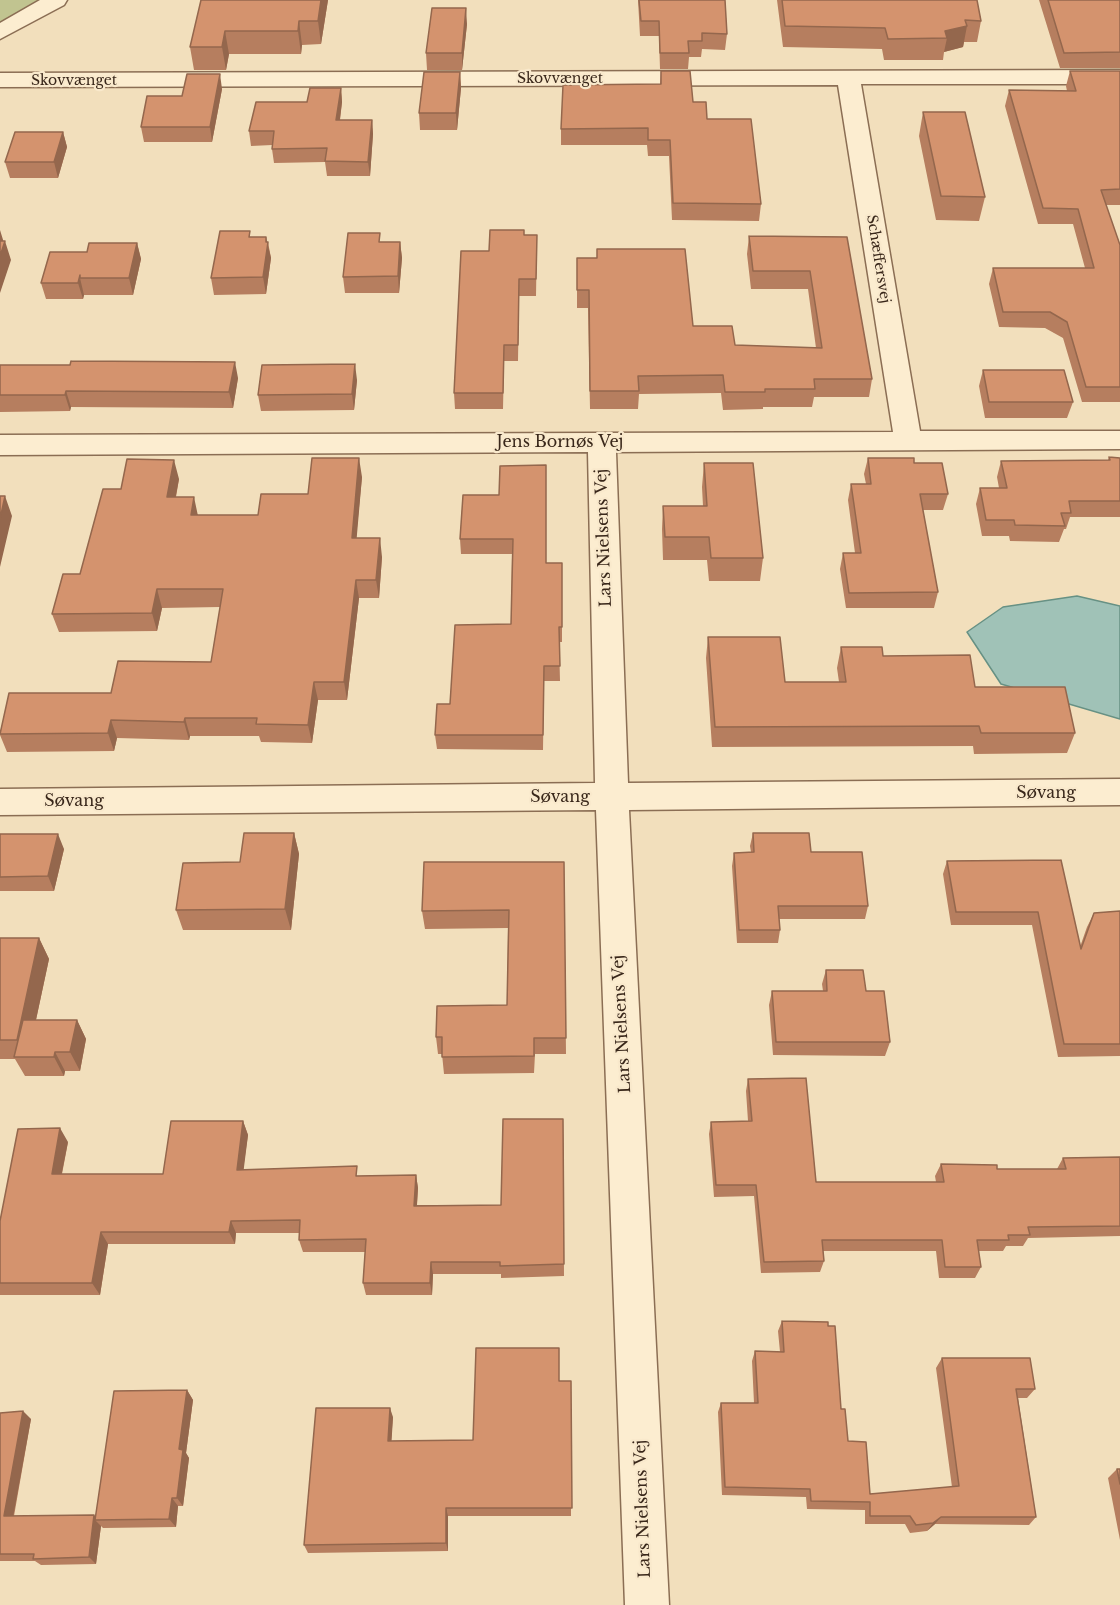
<!DOCTYPE html>
<html>
<head>
<meta charset="utf-8">
<style>
	body { margin:0 }
	canvas { display:block; background:#f2dfbc }
</style>
</head>
<body>
<canvas width="1120" height="1605"></canvas>
<script>
const c = document.querySelector('canvas').getContext('2d');
c.lineJoin = 'round';
function fillPath(path, color) {
  c.fillStyle = color;
  c.fill(path, 'evenodd');
}
function shape(rows) {
  const path = new Path2D();
  for (const r of rows) {
    path.moveTo(r[0], r[1]);
    for (let i = 2; i < r.length; i += 2) path.lineTo(r[i], r[i + 1]);
  }
  return path;
}
function strokePath(path, color, width, dash) {
  c.strokeStyle = color;
  c.lineWidth = width;
  c.lineCap = dash ? 'butt' : 'round';
  c.setLineDash(dash || []);
  c.stroke(path);
}
function drawText(font, color, halo, rows, align = 'center') {
  c.font = font + ' "Libre Baskerville",serif';
  c.lineWidth = 4.5;
  c.setLineDash([]);
  c.textBaseline = 'middle';
  c.strokeStyle = halo;
  c.fillStyle = color;
  for (const [text, x, y, turn = 0] of rows) {
    c.save();
    c.translate(x, y);
    c.rotate((+turn || 0) * Math.PI / 180);
    c.textAlign = isNaN(turn) ? turn : align;
    if (halo) c.strokeText(text, 0, 0);
    c.fillText(text, 0, 0);
    c.restore();
  }
}
fillPath(shape([
	[0,0,44,0,0,22]
]), '#c1c490');
const water = shape([
	[1077,596,1120,606,1120,719,1001,684,967,632,1003,607,1077,596]
]);
fillPath(water, '#a0c2b7');
strokePath(water, '#679184', 1.5);
const minor = shape([
	[40,0,67,0,64,5,0,39,0,23,40,0],
	[1120,70,1120,84,861,84,920,431,1120,431,1120,449,616,452,628,783,1120,779,1120,805,629,810,669,1605,625,1605,596,810,0,815,0,789,595,783,588,452,0,455,0,435,893,432,838,85,0,87,0,73,1120,70]
]);
strokePath(minor, '#8b6e54', 3);
fillPath(minor, '#fcedd0');
fillPath(shape([
	[201,0,328,0,321,44,302,45,301,54,229,54,226,70,194,70,190,47],
	[638,0,725,0,727,34,725,50,702,49,701,57,689,57,688,69,660,69,659,36,640,36],
	[777,0,977,0,981,21,977,42,964,42,963,47,944,52,943,60,884,60,882,49,783,47],
	[1039,0,1120,0,1120,68,1060,68],
	[467,24,462,70,427,70,426,53],
	[661,71,693,102,707,119,761,204,759,221,672,220,669,156,648,156,647,145,561,145,561,129,660,84],
	[1070,71,1120,71,1120,205,1106,205,1120,245,1120,402,1082,402,1063,338,1045,328,999,327,989,284,993,268,1085,268,1073,224,1038,224,1005,106,1009,90,1067,91,1066,86],
	[460,72,461,88,457,130,420,130,419,113],
	[341,88,342,102,340,120,372,120,373,134,370,176,327,176,325,162,274,163,272,149,272,145,251,146,249,131,307,102],
	[222,89,212,142,144,142,141,127,182,96],
	[923,112,985,197,979,221,936,220,919,136],
	[63,132,67,147,58,178,10,178,5,162],
	[524,235,537,235,536,296,519,296,518,361,504,361,503,409,455,409,454,393,489,251],
	[749,236,847,237,872,379,869,397,814,397,812,407,763,407,763,409,723,410,721,393,639,394,638,409,590,409,588,308,577,308,577,258,693,326,735,345,816,348,808,289,751,289,747,254],
	[251,237,268,242,271,258,266,294,214,295,211,278],
	[381,242,400,242,402,258,399,293,345,293,343,277],
	[137,243,141,259,133,295,84,295,83,299,46,299,41,283],
	[0,365,238,378,233,408,71,407,70,411,0,412],
	[983,370,1073,402,1067,418,985,418,979,386],
	[357,380,354,410,261,411,258,395],
	[1109,457,1120,458,1120,517,1070,517,1066,529,1064,529,1059,542,1010,541,1009,536,982,536,976,504,980,488,999,488,997,477,1001,461,1108,460],
	[868,458,914,463,948,494,943,510,923,510,938,592,934,608,846,608,840,569,843,553,855,553,848,500,851,484,866,484,864,474],
	[704,463,763,558,760,581,709,581,707,560,663,560,662,529,663,506,703,506,702,487],
	[362,477,356,538,382,557,379,598,359,598,347,700,318,700,312,743,261,742,259,736,190,736,189,740,117,738,114,751,7,752,0,735,0,730,111,693,211,662,220,607,162,608,157,631,59,632,52,614,80,574,121,489,179,479,176,497,198,515,258,515,308,494],
	[463,495,546,563,562,563,562,642,559,642,560,681,544,681,543,750,437,749,435,735,450,704,511,624,512,554,461,554,460,539],
	[708,637,785,682,839,682,837,668,841,647,883,656,975,687,1075,733,1067,753,974,754,973,746,712,747,706,658],
	[294,833,299,854,291,930,183,930,176,910,240,862],
	[753,833,868,906,865,919,779,919,780,930,778,943,737,943,732,866,734,853,751,852,750,846],
	[0,834,64,849,54,891,0,891],
	[1061,860,1080,947,1087,927,1094,913,1120,911,1120,1056,1058,1057,1032,925,951,925,943,874,947,861],
	[564,862,566,1054,535,1054,534,1073,444,1074,442,1054,438,1054,436,1037,507,1005,508,928,425,929,422,911],
	[0,938,39,938,49,959,36,1020,77,1020,86,1039,80,1071,65,1071,64,1076,25,1076,15,1059,0,1059],
	[826,970,866,991,890,1042,885,1056,773,1055,769,1005,772,991,823,991,822,984],
	[748,1079,816,1182,936,1182,935,1176,941,1164,997,1169,1057,1169,1063,1158,1120,1157,1120,1236,1028,1238,1023,1246,1006,1246,1003,1251,978,1251,981,1267,975,1278,939,1278,936,1251,823,1251,824,1261,820,1272,761,1273,754,1196,714,1197,709,1134,711,1122,748,1121,746,1091],
	[563,1119,564,1276,501,1278,501,1274,433,1274,432,1295,366,1295,363,1283,365,1252,303,1252,299,1240,299,1233,236,1233,235,1244,108,1244,100,1295,0,1295,0,1221,68,1142,62,1174,163,1174,243,1121,248,1135,243,1170,360,1176,416,1175,418,1188,417,1205,501,1205],
	[782,1321,841,1409,848,1441,870,1494,952,1487,936,1368,942,1358,1035,1389,1027,1398,1018,1398,1036,1517,1029,1525,935,1524,927,1531,910,1533,905,1524,865,1524,865,1510,807,1509,806,1497,722,1495,718,1412,721,1403,754,1403,752,1361,755,1351,780,1352,778,1331],
	[559,1381,571,1381,571,1516,448,1516,448,1551,308,1553,304,1545,393,1417,391,1441,473,1440],
	[187,1390,193,1400,186,1453,189,1458,183,1506,178,1506,176,1527,103,1528,101,1526,96,1564,41,1565,35,1561,0,1561,0,1413,31,1419,14,1516,96,1516],
	[1117,1469,1120,1469,1120,1540,1108,1478]
]), '#b67e5f');
fillPath(shape([
	[321,0,328,0,321,44,318,21],
	[466,8,467,24,462,70,462,53],
	[299,21,302,45,301,54,298,31],
	[967,26,963,47,944,52,947,38,945,31],
	[225,31,229,54,226,70,222,47],
	[460,72,461,88,457,130,456,113],
	[220,74,222,89,212,142,210,127],
	[341,88,342,102,338,134,336,120],
	[372,120,373,134,370,176,368,162],
	[63,132,67,147,58,178,54,162],
	[0,230,4,243,5,241,11,260,0,293],
	[266,237,271,258,266,294,263,277],
	[400,242,402,258,399,293,398,276],
	[137,243,141,259,133,295,129,278],
	[80,278,84,295,83,299,78,283],
	[235,362,238,378,233,408,229,392],
	[355,364,357,380,354,410,352,394],
	[66,391,71,407,70,411,65,395],
	[359,458,362,477,355,557,352,538],
	[174,460,179,479,172,516,167,497],
	[5,496,12,516,0,567,0,519],
	[194,497,198,516,191,515],
	[380,538,382,557,379,598,376,580],
	[356,580,359,598,347,700,344,682],
	[157,589,162,608,157,631,152,613],
	[314,682,318,700,312,743,308,725],
	[185,718,190,736,189,740,184,722],
	[111,720,117,738,114,751,108,733],
	[294,833,299,854,291,930,285,909],
	[58,834,64,849,54,891,48,876],
	[39,938,49,959,28,1057,27,1057,17,1040],
	[77,1020,86,1039,80,1071,70,1052],
	[55,1052,65,1071,64,1076,54,1057],
	[243,1121,248,1135,242,1183,237,1170],
	[60,1128,68,1142,59,1187,52,1174],
	[416,1175,418,1188,416,1218,414,1206],
	[231,1221,236,1233,235,1244,229,1232],
	[101,1232,108,1244,100,1295,92,1283],
	[431,1262,433,1274,432,1295,430,1283],
	[187,1390,193,1400,186,1453,189,1458,183,1506,177,1498,179,1449],
	[390,1408,393,1417,391,1450,388,1441],
	[23,1411,31,1419,12,1523,4,1516],
	[172,1498,178,1506,176,1527,169,1519],
	[446,1508,448,1516,448,1551,446,1543],
	[94,1515,99,1520,95,1520,101,1526,96,1564,89,1557],
	[941,1517,935,1524,927,1531,933,1523]
]), '#94674d');
const building = shape([
	[201,0,321,0,318,21,299,21,298,31,225,31,222,47,190,47,201,0],
	[639,0,725,0,727,34,702,33,702,41,688,41,689,53,660,53,659,21,641,21,639,0],
	[782,0,977,0,981,21,965,20,967,26,945,31,947,38,888,39,885,28,785,26,782,0],
	[1048,0,1120,0,1120,52,1064,53,1048,0],
	[432,8,466,8,462,53,426,53,432,8],
	[661,71,690,71,693,102,706,102,707,119,751,119,761,204,673,203,670,140,648,140,648,128,561,129,563,85,661,84,661,71],
	[1070,71,1120,71,1120,189,1101,190,1120,245,1120,387,1086,387,1067,322,1050,312,1003,312,993,268,1094,268,1078,209,1043,208,1009,90,1076,91,1070,71],
	[424,72,460,72,456,113,419,113,424,72],
	[187,74,220,74,210,127,141,127,147,96,182,96,187,74],
	[310,88,341,88,336,120,372,120,368,162,325,161,327,148,272,149,274,131,249,131,256,102,307,102,310,88],
	[923,112,965,112,985,197,941,196,923,112],
	[15,132,63,132,54,162,5,162,15,132],
	[490,230,524,230,524,235,537,235,536,279,519,279,518,345,504,345,503,393,454,393,461,251,489,251,490,230],
	[220,231,250,231,249,237,266,237,266,242,268,242,263,277,211,278,220,231],
	[348,233,380,233,379,242,400,242,398,276,343,277,348,233],
	[749,236,847,237,872,379,814,379,815,389,765,389,765,392,725,392,723,375,638,376,639,391,590,391,589,290,577,290,577,258,597,258,597,249,685,249,693,326,732,326,735,345,822,348,810,271,753,271,749,236],
	[0,241,5,241,0,256,0,241],
	[89,243,137,243,129,278,80,278,80,275,78,283,41,283,50,252,87,252,89,243],
	[71,361,235,362,229,392,66,391,65,395,0,395,0,365,70,365,71,361],
	[355,364,352,394,258,395,262,365,355,364],
	[983,370,1064,370,1073,402,989,402,983,370],
	[1109,457,1120,458,1120,501,1069,501,1071,513,1061,513,1065,526,1015,525,1014,520,986,520,980,488,1007,488,1001,461,1110,460,1109,457],
	[312,458,359,458,352,538,380,538,376,580,356,580,344,682,314,682,308,725,256,724,257,718,185,718,184,722,111,720,108,733,0,734,9,693,111,693,118,661,211,662,223,589,157,589,152,613,52,614,63,574,80,574,103,489,121,489,127,459,174,460,167,497,194,497,191,515,258,515,261,494,308,494,312,458],
	[868,458,914,458,914,463,942,463,948,494,920,494,938,592,849,593,843,553,861,553,851,484,871,484,868,458],
	[704,463,753,463,763,558,711,558,709,537,665,537,663,506,707,506,704,463],
	[546,465,546,563,562,563,562,627,559,627,560,666,544,666,543,735,435,735,437,704,450,704,455,625,511,624,513,539,460,539,463,495,499,495,500,466,546,465],
	[0,496,5,496,0,519,0,496],
	[708,637,780,637,785,682,846,682,841,647,882,647,883,656,970,655,975,687,1065,687,1075,733,981,733,979,726,715,727,708,637],
	[244,833,294,833,285,909,176,910,183,863,240,862,244,833],
	[753,833,809,833,811,852,862,852,868,906,778,906,780,930,739,930,734,853,754,852,753,833],
	[0,834,58,834,48,876,0,877,0,834],
	[1061,860,1081,949,1094,913,1120,911,1120,1044,1064,1044,1038,912,956,912,947,861,1061,860],
	[424,862,564,862,566,1038,534,1038,534,1056,442,1057,442,1037,436,1037,437,1006,507,1005,509,910,422,911,424,862],
	[0,938,39,938,17,1040,0,1040,0,938],
	[826,970,863,970,866,991,884,991,890,1042,776,1042,772,991,827,991,826,970],
	[23,1020,77,1020,70,1052,55,1052,54,1057,14,1057,23,1020],
	[806,1078,816,1182,944,1182,941,1164,997,1165,997,1169,1066,1169,1063,1158,1120,1157,1120,1226,1028,1227,1030,1235,1008,1235,1009,1240,977,1240,981,1267,945,1267,942,1240,822,1240,824,1261,764,1262,756,1185,716,1185,711,1122,752,1121,748,1079,806,1078],
	[503,1119,563,1119,564,1264,500,1266,500,1262,431,1262,430,1283,363,1283,366,1239,299,1240,300,1220,231,1221,229,1232,101,1232,92,1283,0,1283,0,1221,18,1129,60,1128,52,1174,163,1174,171,1121,243,1121,237,1170,357,1166,356,1176,416,1175,414,1206,501,1205,503,1119],
	[782,1321,828,1322,828,1326,835,1326,841,1409,845,1409,848,1441,866,1442,870,1494,959,1486,942,1358,1030,1358,1035,1389,1016,1389,1036,1517,941,1517,933,1523,916,1525,910,1516,870,1516,870,1502,811,1501,810,1489,725,1487,721,1403,758,1403,755,1351,784,1352,782,1321],
	[476,1348,559,1348,559,1381,571,1381,572,1508,446,1508,446,1543,304,1545,316,1408,390,1408,388,1441,473,1440,476,1348],
	[187,1390,179,1449,183,1450,177,1498,172,1498,169,1519,95,1520,114,1391,187,1390],
	[23,1411,4,1516,94,1515,89,1557,33,1559,34,1554,0,1554,0,1413,23,1411],
	[1117,1469,1120,1469,1120,1484,1117,1469]
]);
fillPath(building, '#d4936e');
strokePath(building, '#94674d', 1.5);
drawText('14px', '#39271a', '#f9e9cc', [
	["Skovvænget",560,79],
	["Skovvænget",74,81],
	["Schæffersvej",878,259,81]
]);
drawText('16px', '#39271a', '#f9e9cc', [
	["Jens Bornøs Vej",560,442],
	["Lars Nielsens Vej",604,538,-92],
	["Søvang",1046,793],
	["Søvang",560,797],
	["Søvang",74,801],
	["Lars Nielsens Vej",622,1024,-93],
	["Lars Nielsens Vej",643,1509,-92]
]);
</script>
</body>
</html>
